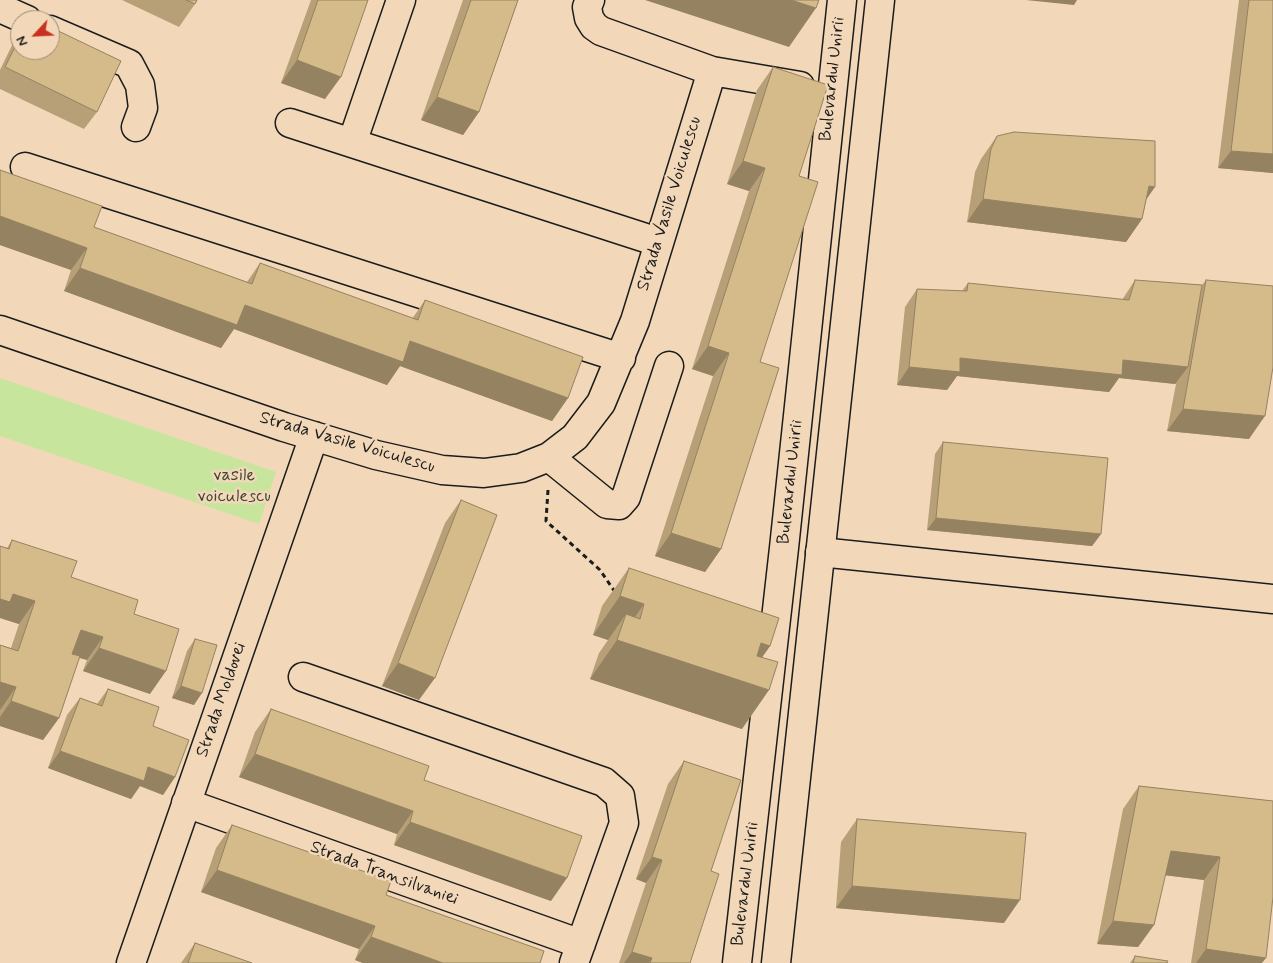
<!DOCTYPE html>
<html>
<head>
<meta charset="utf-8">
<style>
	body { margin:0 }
	#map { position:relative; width:1273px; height:963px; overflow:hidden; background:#f2d8b9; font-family:Mynerve,sans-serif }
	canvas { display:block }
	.north { position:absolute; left:10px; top:10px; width:50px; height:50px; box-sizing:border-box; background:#f2d8b9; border:1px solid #9c8d7a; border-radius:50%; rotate:245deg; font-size:14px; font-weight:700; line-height:20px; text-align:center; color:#1c1c1c }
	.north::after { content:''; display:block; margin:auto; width:18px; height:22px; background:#c8321e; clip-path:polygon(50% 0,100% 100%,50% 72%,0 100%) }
</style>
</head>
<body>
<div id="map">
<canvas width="1273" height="963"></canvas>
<div class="north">N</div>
</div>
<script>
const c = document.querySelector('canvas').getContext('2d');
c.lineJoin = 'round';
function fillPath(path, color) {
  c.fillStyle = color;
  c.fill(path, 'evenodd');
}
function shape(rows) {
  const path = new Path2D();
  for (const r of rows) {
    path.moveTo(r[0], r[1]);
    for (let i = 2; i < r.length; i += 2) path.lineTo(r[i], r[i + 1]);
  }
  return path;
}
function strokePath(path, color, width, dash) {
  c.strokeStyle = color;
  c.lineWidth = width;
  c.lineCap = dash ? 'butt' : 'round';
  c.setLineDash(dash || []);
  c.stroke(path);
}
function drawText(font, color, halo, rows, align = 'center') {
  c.font = font + ' Mynerve,sans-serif';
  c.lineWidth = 5;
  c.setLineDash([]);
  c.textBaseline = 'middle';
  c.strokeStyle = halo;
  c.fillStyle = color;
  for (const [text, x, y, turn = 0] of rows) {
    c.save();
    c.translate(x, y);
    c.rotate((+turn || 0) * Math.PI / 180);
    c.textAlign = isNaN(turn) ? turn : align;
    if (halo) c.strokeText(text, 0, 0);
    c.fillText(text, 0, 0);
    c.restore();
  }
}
fillPath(shape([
	[0,378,276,472,259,524,0,436]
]), '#c8e59d');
const minor = shape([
	[590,0,587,7,589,18,594,26,601,31,712,71,800,86],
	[0,8,27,20],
	[50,30,129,64,140,85,143,108,136,127],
	[290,123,658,242],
	[352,143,401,0],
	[25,167,621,358],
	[0,330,284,427,376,455,442,470,484,473,521,468,549,457,575,437,601,403,635,321,712,71],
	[549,457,607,504,619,505,626,497,669,366],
	[820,552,1273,599],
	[303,677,604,782,620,796,624,823,574,963],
	[186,803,581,944],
	[131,963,314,436]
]);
const major = shape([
	[737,963,784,548,842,0],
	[776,963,880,0]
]);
strokePath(minor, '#1c1c1c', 31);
strokePath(major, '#1c1c1c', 31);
strokePath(shape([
	[548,490,546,521,600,570,615,592]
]), '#1c1c1c', 3, [5, 4]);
strokePath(minor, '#f2d8b9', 28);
strokePath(major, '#f2d8b9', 28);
fillPath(shape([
	[122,0,197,0,195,4,179,27],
	[311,0,368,0,325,99,281,83],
	[463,0,518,0,479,112,463,135,421,120],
	[1239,0,1273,0,1273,173,1218,168],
	[20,31,20,50,97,112,84,129,0,89,0,70,17,35],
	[773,67,799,176,721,549,705,572,655,556,713,376,692,369,749,191,727,184,757,90],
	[997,136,1146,200,1142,219,1126,242,967,222,975,172,981,159],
	[0,170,94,227,247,282,260,263,412,319,425,300,568,398,552,421,400,366,387,385,234,329,221,348,64,291,71,270,0,245],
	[1135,280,1202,285,1206,280,1249,439,1167,431,1176,384,1119,378,1109,392,957,376,947,390,897,385,905,307,917,289,962,291,968,283,1122,300],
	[943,442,1101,534,1092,546,927,530,935,454],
	[461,500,419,700,382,686,445,523],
	[12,540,71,577,134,614,150,694,83,671,87,660,79,658,59,718,43,740,0,726,0,645,11,648,19,624,0,618,0,546,7,548],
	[629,568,770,646,762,657,742,729,590,679,599,653,608,640,593,635,602,606],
	[195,639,194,705,172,698,187,651],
	[108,689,153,726,175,777,163,795,140,786,131,799,48,768,67,715,80,698,97,704],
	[271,709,424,780,551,901,394,845,397,834,239,777,255,732],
	[684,761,711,871,690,963,619,963,646,883,636,879,668,784],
	[1139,786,1273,801,1262,963,1191,963,1204,880,1165,875,1154,925,1138,947,1097,944,1123,809],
	[857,819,1004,923,836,908,841,842],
	[232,825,386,895,540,963,363,963,355,960,359,949,201,892,216,848],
	[195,943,252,963,181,963],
	[1135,956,1167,963,1130,963]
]), '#b7a077');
fillPath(shape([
	[645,0,792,0,816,8,789,47],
	[1026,0,1077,0,1074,5],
	[297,60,341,77,325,99,281,83],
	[437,97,479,112,463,135,421,120],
	[1231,151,1273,154,1273,173,1218,168],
	[743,161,765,168,749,191,727,184],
	[1149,186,1155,187,1139,210],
	[983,199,1142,219,1126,242,967,222],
	[0,216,87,248,71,270,0,245],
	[80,268,410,341,568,398,552,421,400,366,387,385,234,329,221,348,64,291],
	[708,346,729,353,713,376,692,369],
	[960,358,1123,360,1188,367,1175,384,1119,378,1109,392,957,376,947,390,897,385,909,367],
	[1183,409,1265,416,1249,439,1167,431],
	[936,518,1101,534,1092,546,927,530],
	[671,533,721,549,705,572,655,556],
	[13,594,35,601,19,624,0,618,0,599],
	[620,596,644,604,619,640,761,643,770,646,745,682,769,690,742,729,590,679,617,640,626,614,608,640,593,635],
	[81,630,103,637,87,660,65,653],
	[99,648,166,671,150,694,83,671],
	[398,663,435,678,419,700,382,686],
	[0,682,16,687,0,710],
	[181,686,202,693,194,705,172,698],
	[11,701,59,718,43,740,0,726,0,717],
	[60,751,148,767,175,777,163,795,140,786,131,799,48,768],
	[255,754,413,811,397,834,239,777],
	[410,822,567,878,551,901,394,845],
	[1171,851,1220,857,1204,880,1155,874],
	[652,857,662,860,646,883,636,879],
	[217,870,375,926,359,949,201,892],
	[852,886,1020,900,1004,923,836,908],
	[1113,921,1154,925,1138,947,1097,944],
	[371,937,443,963,363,963,355,960],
	[1206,949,1266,958,1262,963,1196,963],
	[632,952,652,958,649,963,624,963]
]), '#958261');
const building = shape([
	[186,0,197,0,195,4,186,0],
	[318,0,368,0,341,77,297,60,318,0],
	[471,0,518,0,479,112,437,97,471,0],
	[791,0,819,0,816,8,791,0],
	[1249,0,1273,0,1273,154,1231,151,1249,0],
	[30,17,36,20,28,20,30,17],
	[50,27,121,61,97,112,5,67,20,37,20,50,50,50,50,27],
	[773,67,828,85,799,176,818,182,760,362,779,368,721,549,671,533,729,353,708,346,765,168,743,161,773,67],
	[1014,132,1155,141,1155,187,1149,186,1142,219,983,199,991,149,997,136,1014,132],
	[0,170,102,206,94,227,252,284,260,263,418,320,425,300,583,357,568,398,410,341,403,362,245,305,237,325,80,268,87,248,0,216,0,170],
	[1135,280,1202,285,1188,367,1123,360,1122,375,960,358,960,372,909,367,917,289,967,291,968,283,1129,300,1135,280],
	[1206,280,1273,286,1273,367,1265,416,1183,409,1206,280],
	[943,442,1108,458,1101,534,936,518,943,442],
	[461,500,497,515,435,678,398,663,461,500],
	[12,540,77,561,71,577,138,600,134,614,179,629,166,671,99,648,103,637,81,630,72,654,80,656,59,718,11,701,16,687,0,682,0,645,18,651,35,601,13,594,10,602,0,599,0,546,9,549,12,540],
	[629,568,779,618,770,646,761,643,757,656,778,662,769,690,617,640,626,614,640,619,644,604,620,596,629,568],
	[195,639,217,645,202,693,181,686,195,639],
	[108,689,159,707,153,726,189,740,175,777,148,767,144,781,60,751,80,698,102,706,108,689],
	[271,709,429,766,424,780,582,836,567,878,410,822,413,811,255,754,271,709],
	[684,761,741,780,711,871,719,874,690,963,650,963,652,958,632,952,662,860,652,857,684,761],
	[1139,786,1273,801,1273,897,1266,958,1206,949,1220,857,1171,851,1154,925,1113,921,1139,786],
	[857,819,1026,833,1020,900,852,886,857,819],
	[232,825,391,881,386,895,544,951,540,963,443,963,371,937,375,926,217,870,232,825],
	[195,943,252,963,188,963,195,943],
	[1135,956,1168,961,1167,963,1133,963,1135,956]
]);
fillPath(building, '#d5ba8a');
strokePath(building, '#958261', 1);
drawText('18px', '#1c1c1c', '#f2d8b9', [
	["Bulevardul Unirii",833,79,-84],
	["Strada Vasile Voiculescu",670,204,-73],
	["Strada Vasile Voiculescu",347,443,16],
	["Bulevardul Unirii",791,482,-84],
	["Strada Moldovei",222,700,-71],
	["Strada Transilvaniei",384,874,20],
	["Bulevardul Unirii",746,884,-83]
]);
drawText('18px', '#3e4436', '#f2d8b9', [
	["vasile",234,476],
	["voiculescu",234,497]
]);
</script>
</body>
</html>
